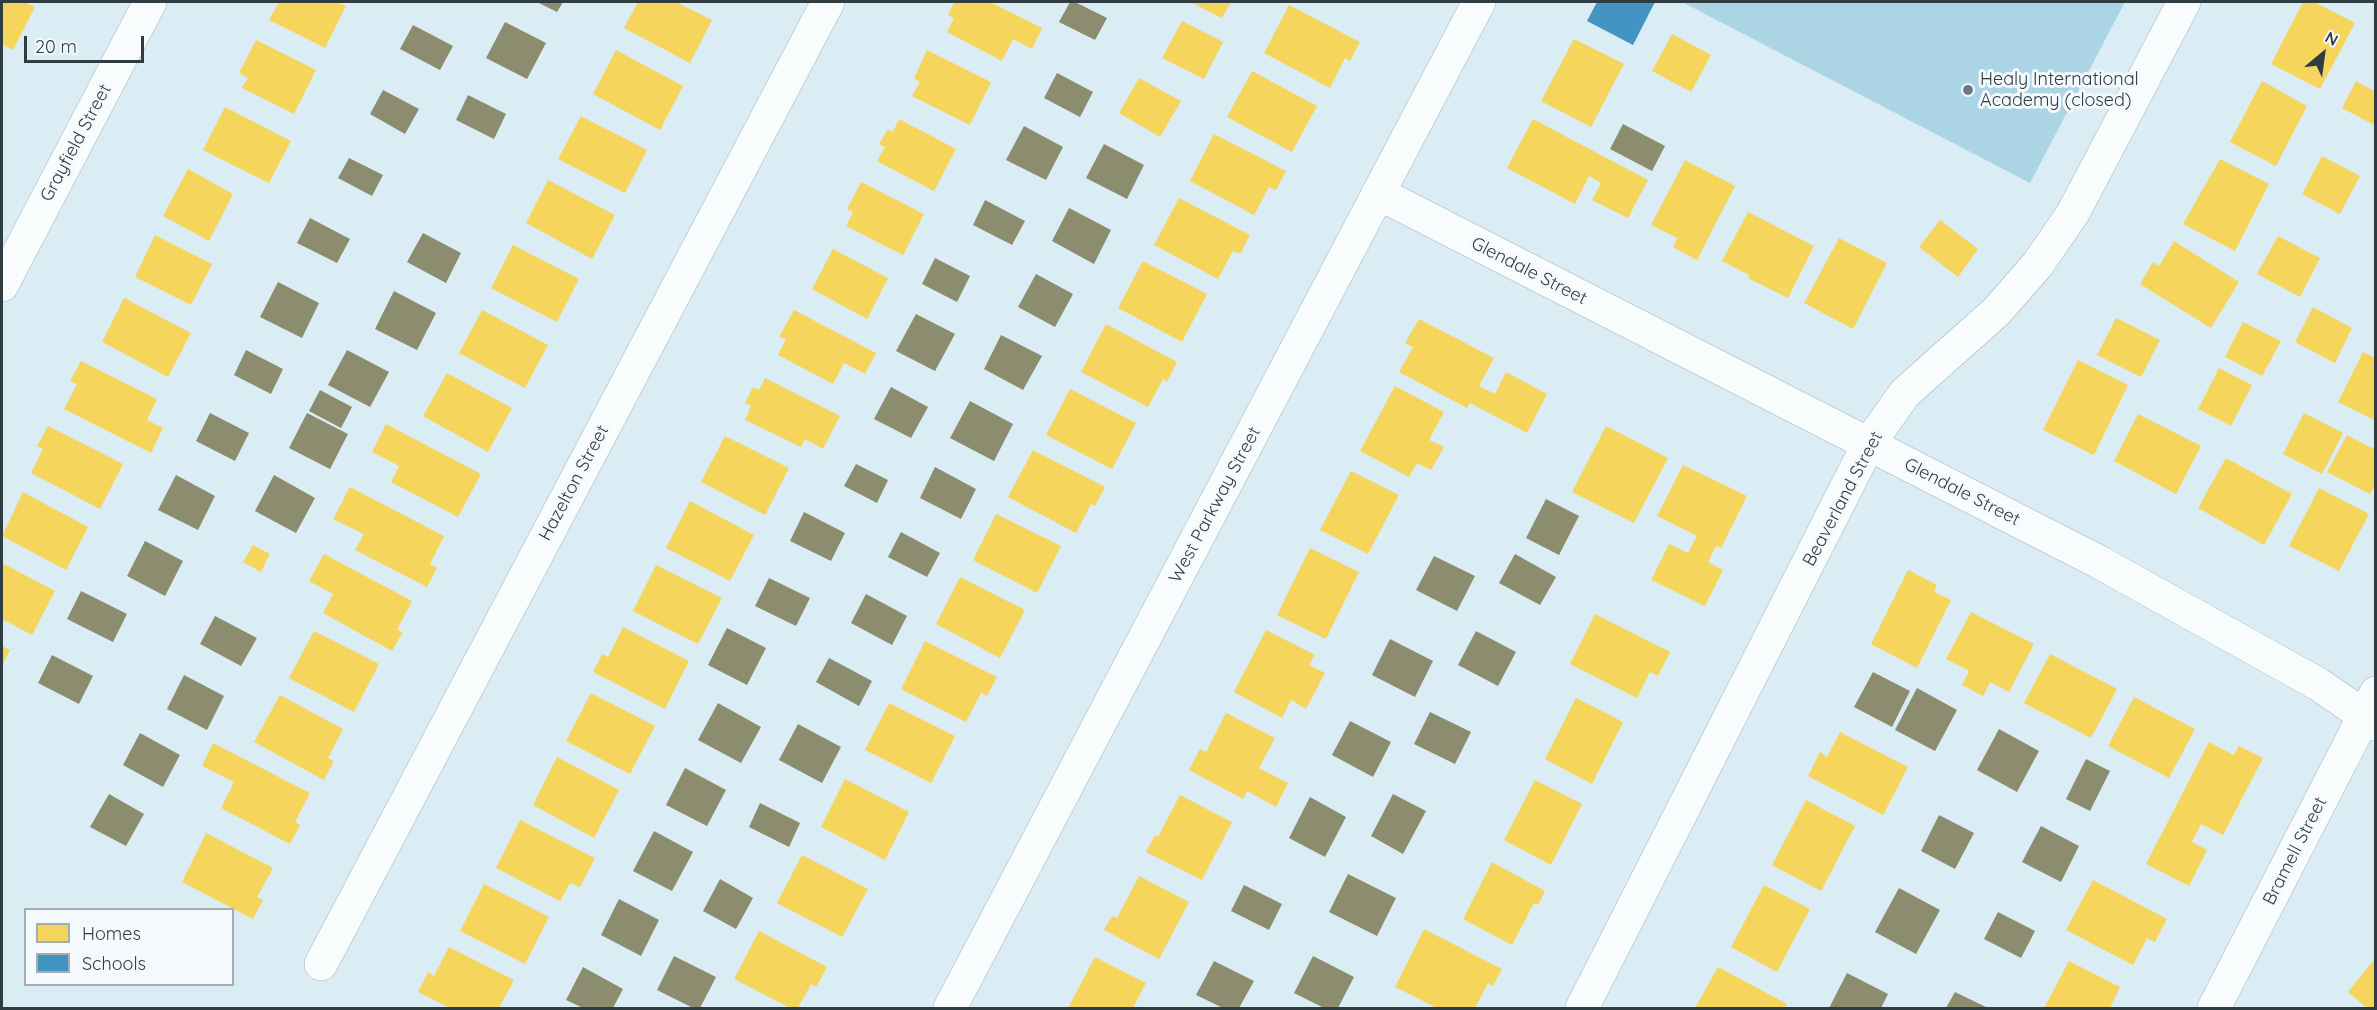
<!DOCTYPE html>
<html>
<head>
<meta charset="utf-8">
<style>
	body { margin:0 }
	#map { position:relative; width:2377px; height:1010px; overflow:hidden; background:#daecf4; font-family:Quicksand,sans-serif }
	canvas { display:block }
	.frame { position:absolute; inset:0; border:3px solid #2f3c41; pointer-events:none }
	.legend { position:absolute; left:24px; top:908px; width:210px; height:78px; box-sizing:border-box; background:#f3f9fc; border:2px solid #a5adb1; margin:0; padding:8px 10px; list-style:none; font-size:18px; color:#2f3c41 }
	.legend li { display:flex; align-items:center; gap:12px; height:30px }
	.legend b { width:30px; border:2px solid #a5adb1 }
	.north { position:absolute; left:2293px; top:24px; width:60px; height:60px; -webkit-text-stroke:4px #f3f9fc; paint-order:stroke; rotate:29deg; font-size:16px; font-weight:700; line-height:24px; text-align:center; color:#2f3c41 }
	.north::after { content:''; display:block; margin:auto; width:21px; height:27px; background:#2f3c41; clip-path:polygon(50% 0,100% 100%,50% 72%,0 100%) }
	.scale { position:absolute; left:24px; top:36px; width:120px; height:27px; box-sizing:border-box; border:3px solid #2f3c41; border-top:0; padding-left:8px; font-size:18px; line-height:21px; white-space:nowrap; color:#2f3c41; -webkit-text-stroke:4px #f3f9fc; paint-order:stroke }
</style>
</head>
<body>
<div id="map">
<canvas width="2377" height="1010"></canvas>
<div class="frame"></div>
<ul class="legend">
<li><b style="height:16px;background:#f6d55c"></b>Homes</li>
<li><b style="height:16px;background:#4393c3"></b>Schools</li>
</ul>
<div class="north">N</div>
<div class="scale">20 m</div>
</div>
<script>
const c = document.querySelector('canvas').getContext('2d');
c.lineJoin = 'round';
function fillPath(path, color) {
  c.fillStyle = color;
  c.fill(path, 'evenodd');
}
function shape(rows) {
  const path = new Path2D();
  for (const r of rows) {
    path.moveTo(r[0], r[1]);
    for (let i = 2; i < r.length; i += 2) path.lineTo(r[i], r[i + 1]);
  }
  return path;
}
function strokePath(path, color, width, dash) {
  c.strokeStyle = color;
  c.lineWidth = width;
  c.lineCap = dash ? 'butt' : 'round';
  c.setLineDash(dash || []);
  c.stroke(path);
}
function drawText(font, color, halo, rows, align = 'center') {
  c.font = font + ' Quicksand,sans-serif';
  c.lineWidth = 6;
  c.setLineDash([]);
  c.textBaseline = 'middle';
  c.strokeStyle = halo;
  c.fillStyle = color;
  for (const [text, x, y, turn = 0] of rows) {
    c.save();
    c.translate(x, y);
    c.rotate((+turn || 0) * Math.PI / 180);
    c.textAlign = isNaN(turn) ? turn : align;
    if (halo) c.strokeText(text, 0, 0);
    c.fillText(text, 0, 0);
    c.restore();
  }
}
fillPath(shape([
	[1682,2,2125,2,2030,183]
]), '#abd5e5');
fillPath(shape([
	[2,2,24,2,35,7,13,50,2,44],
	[279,2,337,2,346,6,325,48,269,20],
	[638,2,676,2,712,20,690,63,624,28],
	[954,2,961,3,990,2,1042,28,1032,49,1013,39,1002,61,947,32,954,18,948,15],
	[1190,2,1231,2,1222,18],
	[2303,2,2314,2,2355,23,2320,89,2271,64],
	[1289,5,1360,42,1350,61,1345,58,1330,88,1264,53],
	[1182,21,1223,42,1204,79,1162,58],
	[1672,34,1711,55,1691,92,1652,71],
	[1574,39,1624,64,1591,127,1541,101],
	[256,40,316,70,294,114,242,88,248,78,239,73],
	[616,50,683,86,660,130,593,94],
	[927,50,991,82,970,125,912,96,920,82,914,78],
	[1252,71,1317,106,1292,152,1227,117],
	[1139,78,1181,101,1160,137,1119,113],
	[2262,81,2307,106,2276,166,2230,142],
	[2356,81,2376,92,2376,126,2342,108],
	[225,107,291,141,269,183,203,150],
	[581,116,647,150,625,193,558,159],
	[899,119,956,149,934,191,877,161,885,147,879,144,888,129,893,132],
	[1533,119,1648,180,1628,218,1592,200,1601,183,1589,176,1575,204,1507,168],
	[1214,134,1286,171,1276,190,1269,187,1254,215,1190,181],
	[2322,156,2360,176,2340,214,2302,194],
	[2220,159,2269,184,2235,251,2183,224],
	[1685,160,1735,186,1697,260,1673,247,1677,238,1651,225],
	[188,169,233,194,209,241,163,216],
	[548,180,615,215,592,259,526,223],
	[861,182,924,214,903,255,846,226,853,212,847,209],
	[1179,198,1250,235,1240,254,1233,251,1218,279,1154,245],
	[1748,212,1814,246,1788,298,1748,278,1749,275,1722,261],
	[1940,220,1978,249,1958,277,1919,247],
	[155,235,212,264,191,305,135,277],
	[2278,236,2320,258,2300,297,2257,274],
	[1839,238,1887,263,1853,329,1804,303],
	[2174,241,2239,282,2211,328,2140,284,2153,262,2159,266],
	[513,245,579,279,557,322,491,288],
	[833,249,888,278,867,319,812,289],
	[1143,261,1207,294,1182,342,1118,308],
	[124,298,191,333,168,377,102,342],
	[2313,307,2352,328,2335,363,2295,342],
	[482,310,548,345,525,388,459,353],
	[794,310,876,353,865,374,844,363,833,384,778,355,786,339,779,337],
	[2116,318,2160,340,2141,377,2097,355],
	[1419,319,1494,358,1479,386,1495,394,1506,372,1547,394,1527,433,1470,403,1467,408,1399,372,1413,347,1405,343],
	[2243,322,2281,341,2262,376,2225,357],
	[1106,324,1177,362,1167,382,1163,379,1148,407,1081,372],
	[2363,352,2376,358,2376,421,2338,402],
	[2078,360,2128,385,2094,455,2043,430],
	[81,361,157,399,147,420,163,428,151,453,64,409,77,384,70,381],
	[2219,368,2252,385,2231,426,2198,409],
	[447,373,512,408,488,452,423,416],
	[765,378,840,416,823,449,805,439,801,447,745,420,751,406,745,403,753,387,759,390],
	[1395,386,1444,412,1429,440,1444,447,1431,470,1417,463,1409,477,1360,451],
	[1070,389,1136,423,1112,469,1046,435],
	[2304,413,2343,433,2322,474,2283,454],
	[2138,414,2201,446,2176,494,2114,461],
	[386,424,481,474,458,517,391,482,399,466,372,452],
	[48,426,123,464,100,509,31,473,43,449,37,446],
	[1606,426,1668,458,1634,523,1572,492],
	[2347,435,2376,450,2376,483,2370,494,2327,472],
	[725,436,789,468,765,515,701,482],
	[1033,450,1105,487,1095,506,1091,504,1076,533,1008,497],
	[2226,458,2292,494,2264,545,2198,508],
	[1683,465,1747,496,1721,548,1716,546,1708,562,1723,570,1705,606,1651,580,1669,544,1688,553,1697,536,1657,516],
	[1351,471,1399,495,1368,554,1320,530],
	[350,487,444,536,430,564,437,568,427,587,355,550,364,534,333,519],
	[2319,488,2369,514,2339,571,2289,546],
	[23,492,88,527,66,570,2,536],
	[690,501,754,535,730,581,666,548],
	[996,514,1061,546,1037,593,973,560],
	[253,545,270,554,261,572,243,562],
	[1310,548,1359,572,1326,639,1277,615],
	[324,554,412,601,397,630,403,632,392,651,323,613,333,594,309,581],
	[2,563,55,591,32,635,2,619],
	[656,565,722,598,698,644,633,611],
	[1908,570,1937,585,1934,592,1951,600,1917,668,1871,644],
	[960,577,1025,610,1000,658,936,624],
	[1971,612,2034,644,2009,692,1990,682,1983,696,1962,685,1969,671,1946,659],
	[1595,614,1670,652,1658,676,1650,672,1637,698,1570,664],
	[623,627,689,661,665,709,593,672,602,654,608,657],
	[1266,630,1315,655,1309,665,1325,673,1306,709,1291,700,1282,718,1234,692],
	[314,631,379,664,354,712,289,678],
	[925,641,997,677,987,696,981,693,966,722,901,689],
	[2,646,10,650,2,665],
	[2050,654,2117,689,2091,738,2024,703],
	[591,693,655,726,630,774,566,741],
	[280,695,343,729,328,758,334,761,324,780,254,742],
	[2134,697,2195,729,2169,778,2108,746],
	[1576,698,1623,722,1592,784,1545,759],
	[889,703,955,736,931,783,865,750],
	[1226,713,1275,738,1259,768,1288,783,1276,807,1247,791,1243,799,1189,770,1200,749,1206,752],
	[1840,732,1908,767,1883,815,1808,776,1820,752,1827,757],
	[2209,742,2234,755,2239,746,2263,758,2223,835,2201,824,2192,842,2207,850,2189,886,2146,864],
	[213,743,310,793,295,822,300,825,290,844,221,808,234,782,202,766],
	[557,757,619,790,594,838,533,805],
	[845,779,909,812,885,860,821,827],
	[1535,780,1582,804,1551,865,1504,840],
	[1180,795,1232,822,1202,880,1146,852,1155,835,1158,837],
	[1806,800,1855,826,1821,891,1772,865],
	[520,820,595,858,580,887,570,883,560,901,496,868],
	[206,833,273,868,257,897,263,900,253,919,182,882],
	[802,855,868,889,842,937,777,903],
	[1492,862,1545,891,1538,905,1534,903,1512,945,1463,919],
	[1139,876,1189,902,1159,959,1104,930,1112,916,1117,918],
	[2093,880,2167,919,2155,942,2147,938,2133,965,2066,930],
	[484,884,549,917,525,964,460,931],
	[1764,885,1810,909,1777,972,1731,947],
	[1424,929,1502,969,1493,986,1488,983,1475,1008,1437,1008,1395,987],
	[759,931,827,967,816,987,811,984,798,1008,790,1008,734,979],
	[449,947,514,980,499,1008,450,1008,418,992,428,972,434,976],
	[1095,957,1146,983,1133,1008,1068,1008],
	[2069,961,2120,987,2110,1008,2044,1008],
	[2373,961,2376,963,2376,1008,2367,1008,2348,992],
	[1718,967,1787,1004,1785,1008,1695,1008]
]), '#f6d55c');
fillPath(shape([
	[1597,2,1655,2,1633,45,1587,21]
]), '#4393c3');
fillPath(shape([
	[537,2,563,2,557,12],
	[1070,2,1075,2,1107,18,1095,40,1059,22],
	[505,22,546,43,527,79,486,58],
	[413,25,453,46,440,70,400,49],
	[1057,73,1093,92,1080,117,1044,98],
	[383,90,419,109,405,134,370,114],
	[468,95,506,114,494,139,456,120],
	[1623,124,1665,146,1652,171,1610,149],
	[1024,126,1063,147,1046,180,1006,160],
	[1104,144,1144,165,1127,199,1086,178],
	[349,158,383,175,372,196,338,178],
	[985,200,1025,221,1012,245,973,225],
	[1069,208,1111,230,1094,264,1052,241],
	[310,218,350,239,337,263,297,243],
	[423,233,461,253,446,283,407,262],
	[935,258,970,276,957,302,922,284],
	[1036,274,1073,294,1055,327,1018,307],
	[278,282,319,303,302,338,260,317],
	[394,291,436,313,417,350,375,329],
	[916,314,955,334,935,371,896,351],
	[1001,335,1042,356,1023,390,984,369],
	[246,350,283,369,271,394,234,375],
	[347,350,389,372,370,407,328,385],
	[891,387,928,407,911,438,874,419],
	[320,390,352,407,341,428,309,411],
	[970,401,1013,424,994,461,950,438],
	[210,413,249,433,235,461,196,441],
	[307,413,348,434,330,469,289,448],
	[856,464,888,480,877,503,844,486],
	[935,467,976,489,961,519,920,498],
	[176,475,215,496,198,530,158,510],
	[274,475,315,498,296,533,255,511],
	[1546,499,1579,516,1559,555,1526,538],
	[804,512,845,533,831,561,790,541],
	[901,532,940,553,927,577,888,557],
	[145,541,183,561,165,596,127,576],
	[1515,554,1556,577,1540,605,1499,583],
	[1434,556,1475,576,1457,611,1416,590],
	[769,578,810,598,796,626,755,606],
	[81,591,127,614,113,642,67,619],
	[866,594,907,616,892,645,851,623],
	[215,616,257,638,241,666,200,644],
	[727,628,766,648,747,685,708,665],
	[1476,631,1516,652,1498,686,1458,665],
	[1390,639,1433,661,1415,697,1372,675],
	[52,655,93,676,79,704,38,683],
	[829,658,872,681,859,706,816,682],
	[1873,672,1910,691,1892,727,1854,707],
	[184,675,224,696,207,730,167,709],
	[1917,688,1957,710,1935,751,1895,730],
	[718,703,761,727,741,763,698,740],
	[1430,712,1471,732,1455,764,1414,744],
	[1350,721,1391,742,1373,777,1332,755],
	[798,724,841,747,822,783,779,760],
	[1999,729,2039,751,2017,792,1977,770],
	[140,733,180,755,163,787,123,765],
	[2086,759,2110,771,2090,811,2066,799],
	[685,768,726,790,707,826,666,805],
	[109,794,144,814,126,846,90,827],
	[1393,794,1426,811,1403,854,1371,836],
	[1310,797,1346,817,1325,857,1289,838],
	[760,803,800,823,789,847,749,827],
	[1939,815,1974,833,1955,869,1921,851],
	[2041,826,2079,846,2061,882,2022,862],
	[654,831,693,852,672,891,633,871],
	[1348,874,1396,898,1377,936,1329,912],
	[720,879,753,898,736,929,703,911],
	[1244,885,1282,904,1269,930,1231,911],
	[1899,888,1940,910,1916,954,1875,932],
	[619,899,659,920,641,956,601,935],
	[1998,912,2035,931,2021,958,1984,939],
	[674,956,716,977,700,1008,693,1008,657,990],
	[1313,956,1354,977,1338,1008,1324,1008,1294,993],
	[1214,961,1254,981,1239,1008,1223,1008,1196,995],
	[583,967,623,989,613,1008,583,1008,566,1000],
	[1847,973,1888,994,1881,1008,1829,1008],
	[1955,992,1988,1008,1946,1008]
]), '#8c8c6e');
const minor = shape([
	[1378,193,2099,562,2318,684,2376,724],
	[2,285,150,2],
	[321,964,828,2],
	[950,1008,1479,2],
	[1582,1008,1868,445,1905,393,1997,311,2038,264,2073,213,2184,2],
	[2214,1008,2376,693]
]);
strokePath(minor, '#a5b3b8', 34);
strokePath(minor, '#f9fcfd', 33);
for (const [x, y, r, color] of [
	[1968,90,6,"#6b7a80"]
]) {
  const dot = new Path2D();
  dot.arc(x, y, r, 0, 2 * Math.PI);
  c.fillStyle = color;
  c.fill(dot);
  strokePath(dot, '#f3f9fc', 2);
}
drawText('18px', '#2f3c41', '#f3f9fc', [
	["Healy International",1980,80],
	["Academy (closed)",1980,101]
], 'left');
drawText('18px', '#2f3c41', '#f3f9fc', [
	["Grayfield Street",76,143,-62],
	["Glendale Street",1529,271,27],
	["Hazelton Street",574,483,-62],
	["Glendale Street",1962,492,27],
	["Beaverland Street",1843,499,-62],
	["West Parkway Street",1215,505,-62],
	["Bramell Street",2295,851,-63]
]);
</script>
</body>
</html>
